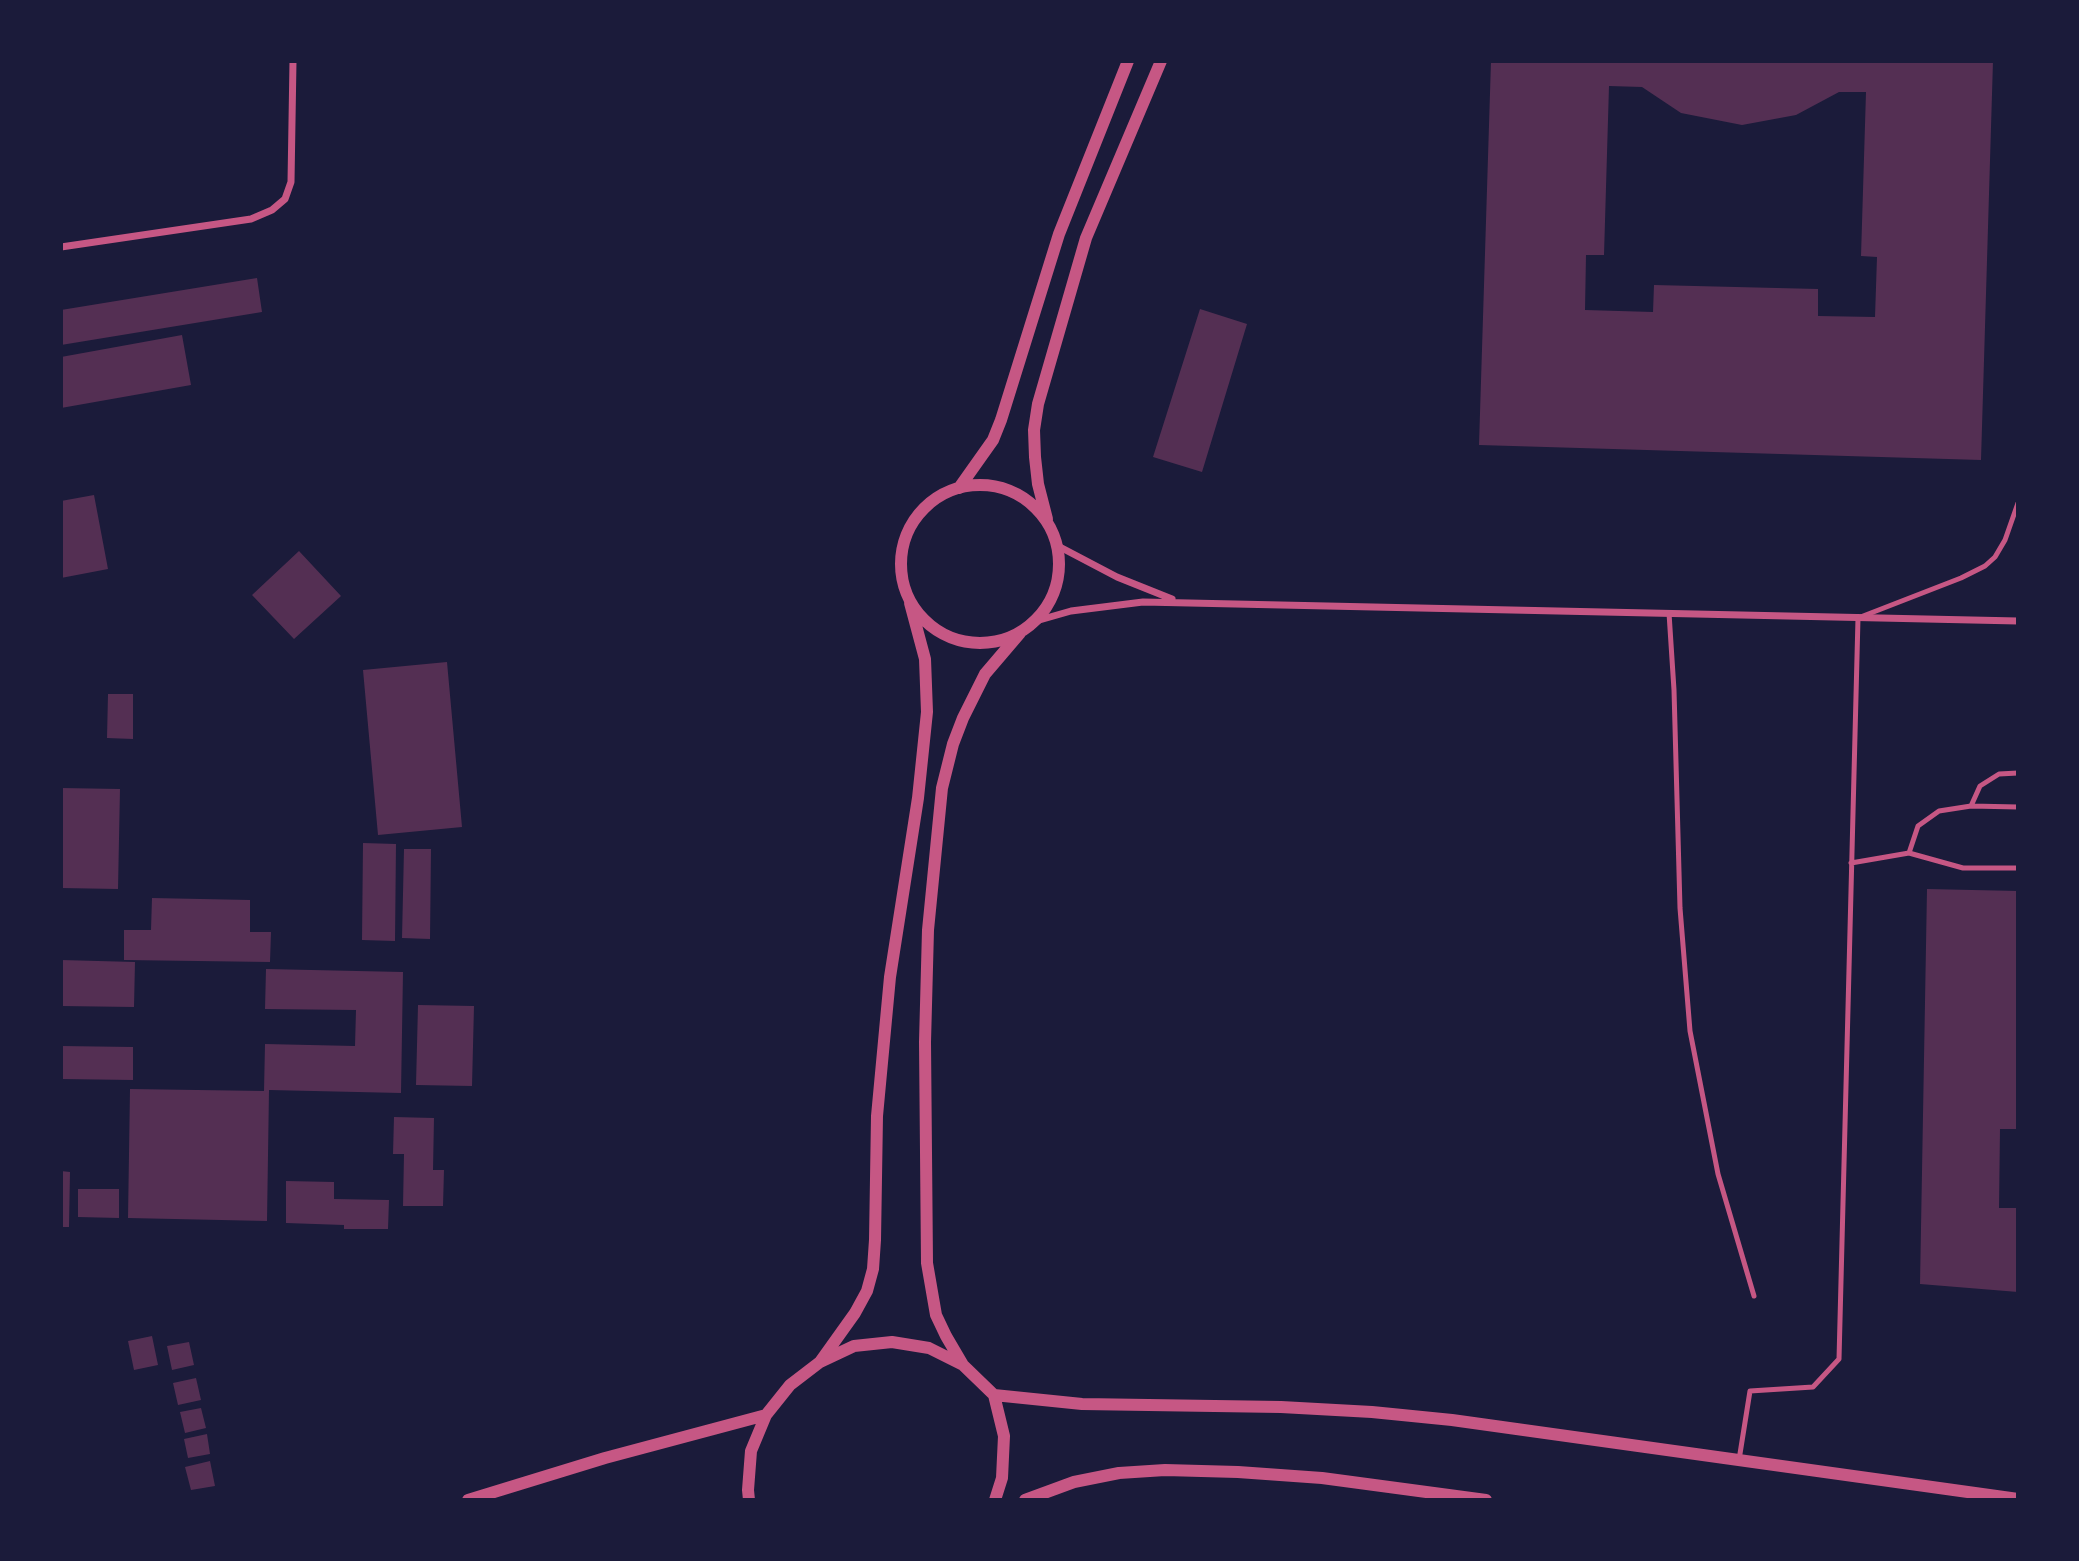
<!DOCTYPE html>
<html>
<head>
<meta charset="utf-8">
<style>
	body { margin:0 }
	#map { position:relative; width:2079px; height:1561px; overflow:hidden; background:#1b1b3a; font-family:Rubik,sans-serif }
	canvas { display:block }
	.frame { position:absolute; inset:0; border:63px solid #1b1b3a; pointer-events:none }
</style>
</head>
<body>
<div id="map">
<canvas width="2079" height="1561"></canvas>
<div class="frame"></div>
</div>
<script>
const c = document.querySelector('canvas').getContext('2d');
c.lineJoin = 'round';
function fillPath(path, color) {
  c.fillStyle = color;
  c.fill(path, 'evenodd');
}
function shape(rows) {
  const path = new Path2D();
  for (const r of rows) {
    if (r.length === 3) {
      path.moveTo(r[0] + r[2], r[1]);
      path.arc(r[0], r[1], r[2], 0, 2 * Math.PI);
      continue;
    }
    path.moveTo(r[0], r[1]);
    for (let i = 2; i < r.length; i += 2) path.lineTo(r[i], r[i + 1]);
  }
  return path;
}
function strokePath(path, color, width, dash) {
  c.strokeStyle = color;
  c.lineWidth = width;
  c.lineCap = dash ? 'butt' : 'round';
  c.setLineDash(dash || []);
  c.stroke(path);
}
fillPath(shape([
	[1491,61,1993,61,1981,460,1479,445],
	[1609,86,1642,87,1681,113,1742,125,1796,115,1839,92,1866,92,1861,256,1877,257,1875,317,1818,316,1818,289,1654,285,1653,312,1585,310,1586,255,1604,255],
	[257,278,262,312,61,345,61,310],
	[1200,309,1247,324,1202,472,1153,457],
	[182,335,191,385,61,408,61,357],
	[94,495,108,569,61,578,61,501],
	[299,551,341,596,294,639,252,595],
	[447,662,462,827,378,835,363,670],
	[108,694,133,694,133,739,107,738],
	[61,788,120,789,118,889,61,888],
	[363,843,396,844,395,941,362,940],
	[404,849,431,849,430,939,402,938],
	[1927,889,2018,891,2018,1129,2000,1129,1999,1208,2018,1208,2018,1292,1920,1284],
	[152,898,250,900,250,932,271,932,270,962,124,960,124,930,151,930],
	[61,960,135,962,134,1007,61,1006],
	[266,969,403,972,401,1093,269,1090,267,1221,128,1218,130,1089,264,1091,265,1044,355,1046,356,1010,265,1009],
	[418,1005,474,1006,472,1086,416,1085],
	[61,1046,133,1047,133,1080,61,1079],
	[394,1117,434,1118,433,1170,444,1170,443,1206,403,1206,404,1154,393,1154],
	[61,1171,70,1172,69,1227,61,1227],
	[286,1181,334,1182,334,1199,389,1200,388,1229,344,1229,344,1225,286,1223],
	[78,1189,119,1189,119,1218,78,1217],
	[152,1336,158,1365,134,1370,128,1341],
	[189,1342,194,1365,172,1370,167,1346],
	[196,1378,201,1400,178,1405,173,1383],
	[201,1408,206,1428,185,1433,180,1412],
	[207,1434,210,1454,188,1458,184,1439],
	[210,1461,215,1486,191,1490,185,1467]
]), '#542f53');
strokePath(shape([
	[1669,613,1674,690,1680,908,1690,1031,1718,1174,1754,1296],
	[1971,806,1980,786,1999,774,2018,773],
	[1909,853,1918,826,1939,811,1971,806,2018,807],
	[1851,863,1909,853,1963,868,2018,868],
	[1739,1460,1750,1391,1813,1387,1839,1359,1858,618,1961,578,1985,566,1995,557,2005,540,2018,503]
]), '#c65784', 5);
strokePath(shape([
	[61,247,251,219,272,210,285,199,291,182,293,61],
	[1058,546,1117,577,1172,599],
	[1036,621,1071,611,1143,602,2018,621]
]), '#c65784', 7);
strokePath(shape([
	[980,564,79],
	[959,488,993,440,1001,420,1059,234,1128,61],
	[1047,519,1038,484,1035,457,1034,430,1038,404,1086,238,1161,61],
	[820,1362,855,1313,867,1291,873,1269,875,1240,877,1116,890,977,918,798,927,712,925,659,910,603],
	[963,1365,946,1336,936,1315,927,1263,925,1042,928,930,942,788,953,744,963,718,985,674,1020,633],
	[994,1395,1082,1404,1281,1407,1372,1412,1452,1420,2018,1499],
	[468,1500,605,1458,766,1415],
	[749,1500,748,1490,751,1451,766,1415,790,1385,820,1362,854,1346,892,1342,929,1348,963,1365,994,1395,1004,1436,1002,1478,995,1500],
	[1025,1500,1074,1482,1119,1473,1165,1470,1238,1472,1322,1478,1486,1500]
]), '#c65784', 12);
</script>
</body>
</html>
